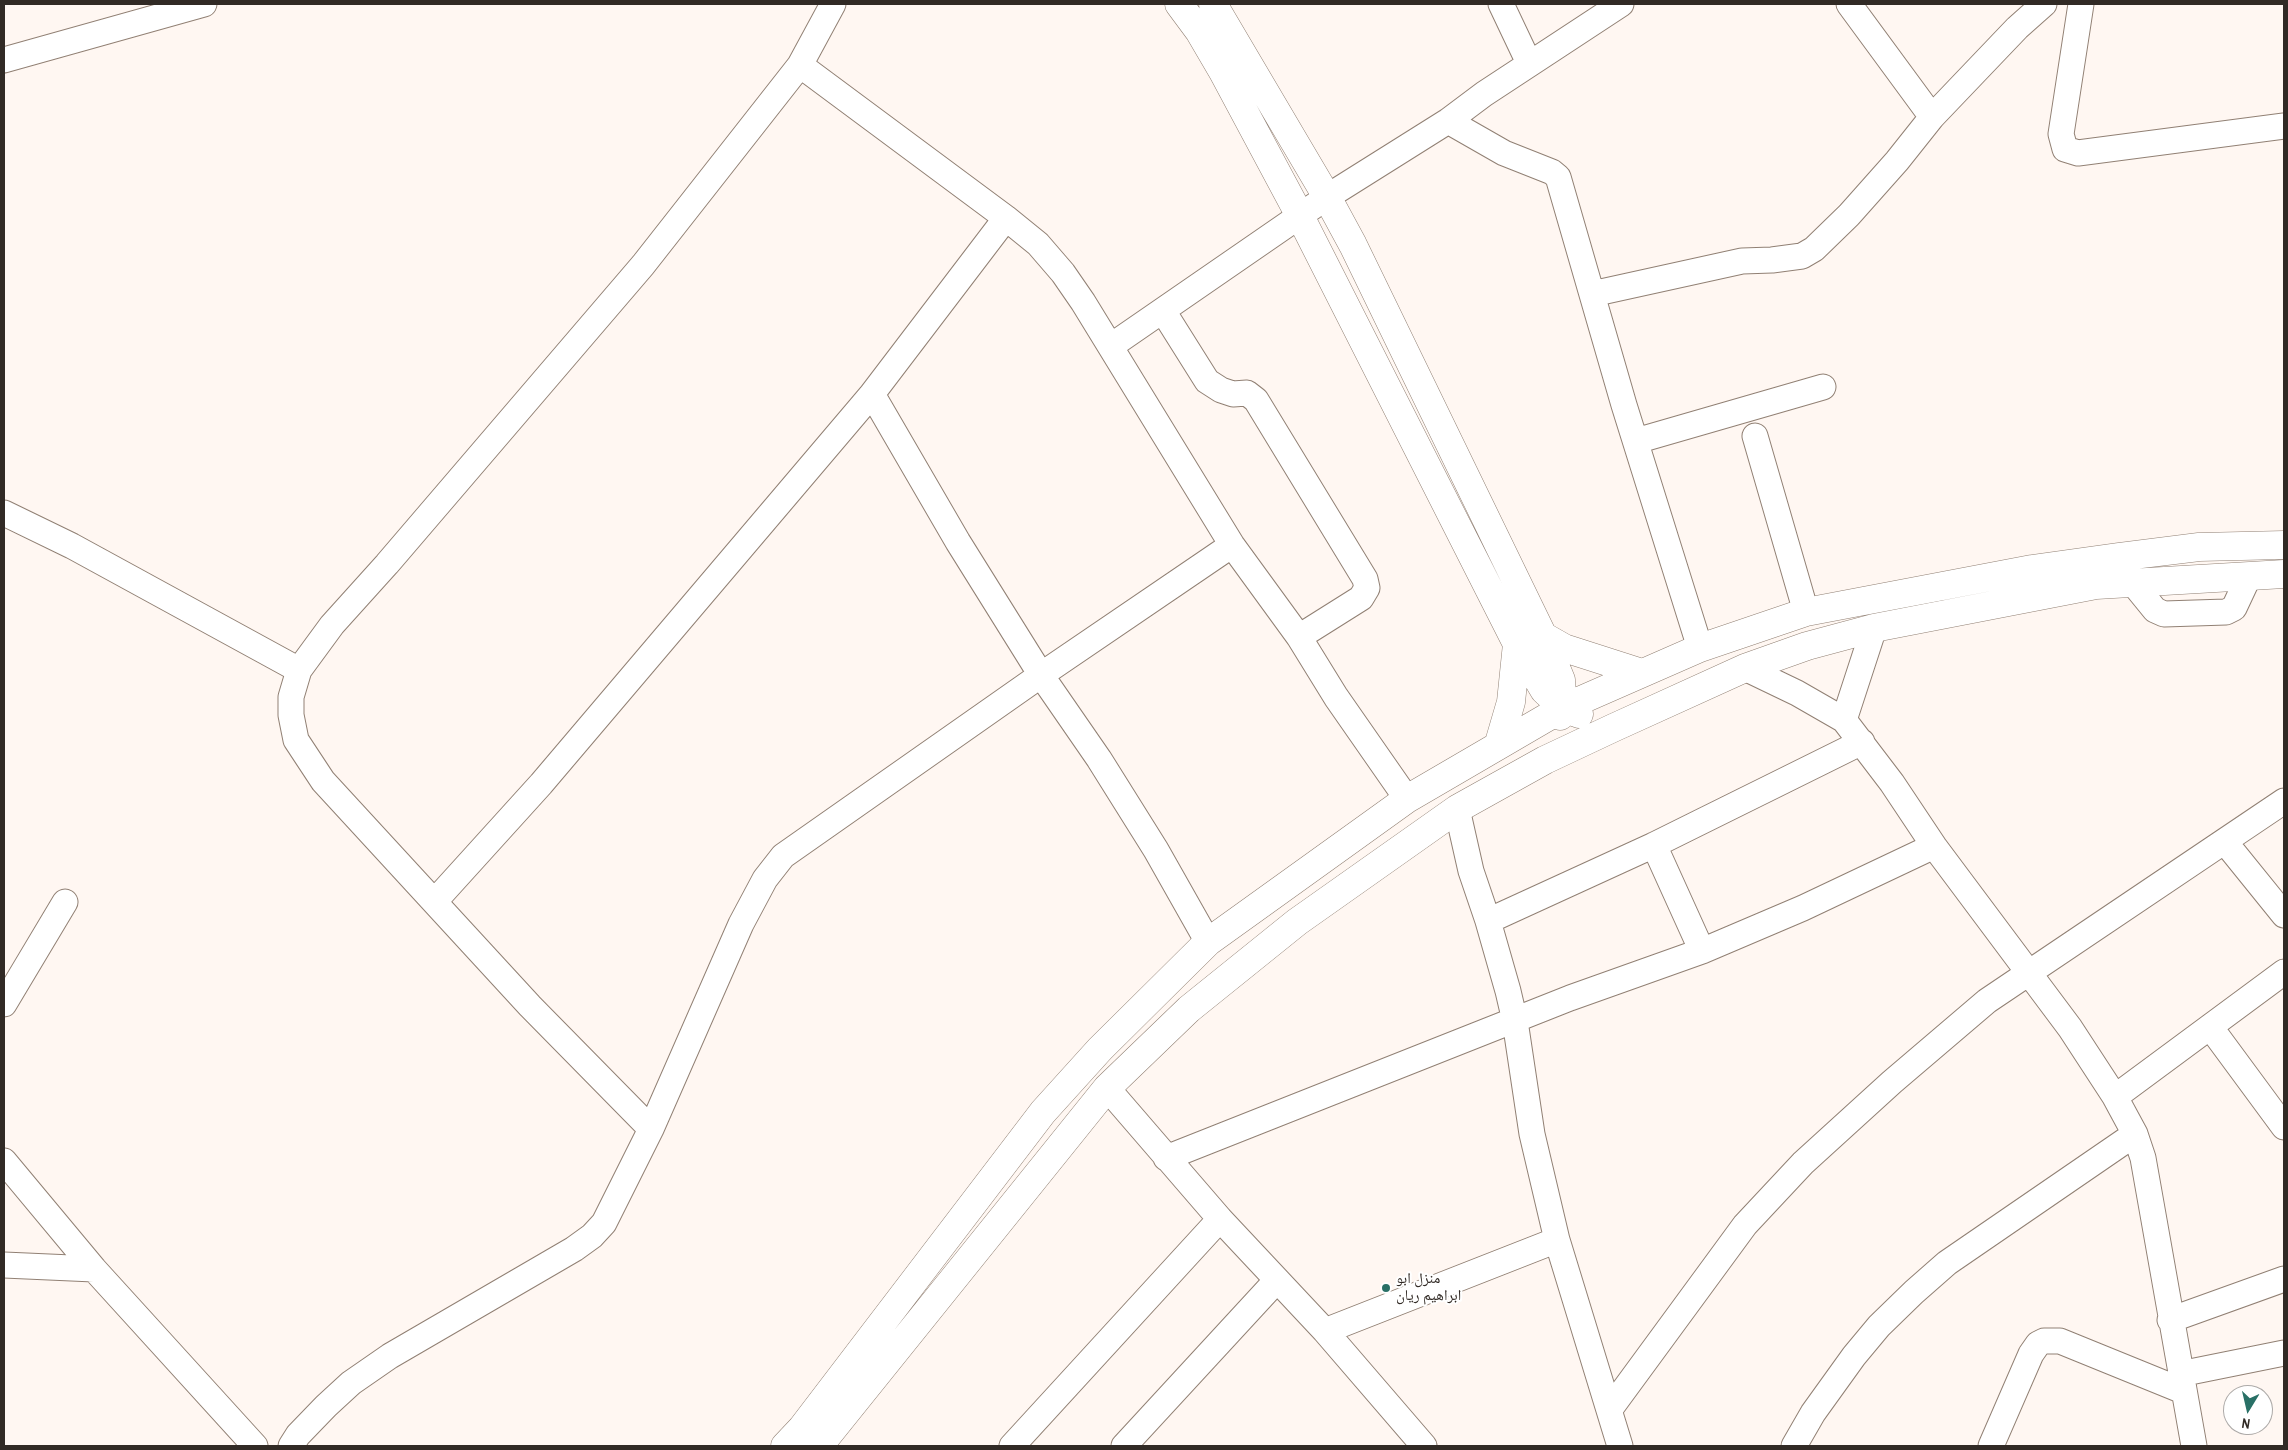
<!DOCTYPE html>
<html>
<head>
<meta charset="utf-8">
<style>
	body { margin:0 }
	#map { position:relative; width:2288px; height:1450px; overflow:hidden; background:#fff7f2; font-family:"Archivo Narrow",sans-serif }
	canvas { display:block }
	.frame { position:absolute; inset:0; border:5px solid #312a25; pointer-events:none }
	.north { position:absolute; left:2223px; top:1385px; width:50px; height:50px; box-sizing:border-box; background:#fff; border:1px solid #adaaa8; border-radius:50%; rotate:189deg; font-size:14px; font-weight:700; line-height:20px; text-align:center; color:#312a25 }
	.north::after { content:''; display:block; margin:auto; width:18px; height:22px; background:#297066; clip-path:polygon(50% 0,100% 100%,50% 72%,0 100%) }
</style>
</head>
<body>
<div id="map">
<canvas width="2288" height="1450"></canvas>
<div class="frame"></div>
<div class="north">N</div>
</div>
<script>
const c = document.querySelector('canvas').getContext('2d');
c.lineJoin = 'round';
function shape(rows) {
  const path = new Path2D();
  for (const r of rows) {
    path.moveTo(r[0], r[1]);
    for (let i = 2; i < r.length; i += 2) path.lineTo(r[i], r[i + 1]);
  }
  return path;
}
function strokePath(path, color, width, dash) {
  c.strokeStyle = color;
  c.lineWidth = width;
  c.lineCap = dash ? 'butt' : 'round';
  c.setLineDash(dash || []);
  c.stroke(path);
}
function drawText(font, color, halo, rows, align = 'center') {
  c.font = font + ' "Archivo Narrow","Noto Naskh Arabic",sans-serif';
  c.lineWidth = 4;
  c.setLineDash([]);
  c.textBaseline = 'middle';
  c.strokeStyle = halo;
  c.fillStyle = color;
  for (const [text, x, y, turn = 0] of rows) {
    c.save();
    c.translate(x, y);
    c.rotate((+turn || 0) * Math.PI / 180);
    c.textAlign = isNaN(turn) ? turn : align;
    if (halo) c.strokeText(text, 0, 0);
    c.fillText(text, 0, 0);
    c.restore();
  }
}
const minor = shape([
	[1501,4,1529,63],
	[1849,4,1932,117],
	[2081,4,2061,134,2065,149,2078,153,2284,126],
	[4,60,204,4],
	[800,65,1006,218,1038,244,1063,273,1083,302,1232,545,1299,637,1336,697,1407,799],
	[1448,121,1504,153,1552,172,1558,177,1624,405,1700,648],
	[1592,294,1742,261,1772,260,1802,256,1814,249,1849,215,1897,161,1932,117,2017,28,2044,4],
	[1163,311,1207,381,1221,390,1233,394,1247,393,1256,400,1365,579,1367,588,1361,598,1299,637],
	[1111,346,1327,197,1448,121,1484,94,1621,4],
	[872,394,958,542,1041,675,1099,759,1156,850,1208,942],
	[1755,436,1806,612],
	[1636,441,1823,387],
	[4,513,72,546,299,670],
	[2133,583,2155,610,2164,614,2226,612,2234,608,2249,576],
	[1745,668,1797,693,1844,720,1892,783,1934,846,2070,1028,2115,1097,2135,1134,2143,1158,2194,1446],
	[1844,720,1874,628],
	[1457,809,1471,871,1488,921,1508,991,1515,1021,1532,1134,1557,1240,1620,1446],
	[2225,842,2284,915],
	[1654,845,1702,951],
	[435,901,541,784,872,394,1006,218],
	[1488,921,1654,845,1862,742],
	[4,1004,65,902],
	[2211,1028,2284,1127],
	[1107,1088,1220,1219,1325,1331,1424,1446],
	[2115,1097,2284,972],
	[651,1129,530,1006,323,781,296,740,291,715,291,697,299,670,332,625,387,564,643,265,800,65,833,4],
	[1166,1158,1570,998,1702,951,1803,908,1934,846],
	[4,1161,94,1269,255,1446],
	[4,1265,94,1269],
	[2170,1320,2284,1279],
	[1325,1331,1557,1240],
	[2180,1374,2284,1353],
	[1610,1409,1745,1225,1803,1163,1892,1082,1987,1001,2284,801],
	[291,1446,298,1435,326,1406,351,1383,390,1356,574,1249,592,1236,604,1223,651,1129,741,924,765,879,783,856,1041,675,1232,545],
	[1012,1446,1220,1219],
	[1124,1446,1277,1280],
	[1794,1446,1813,1413,1854,1356,1879,1326,1914,1292,1947,1263,2135,1134],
	[1991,1446,2031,1354,2038,1344,2044,1341,2060,1341,2183,1391]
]);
const major = shape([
	[1179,4,1199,31,1223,72,1300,216,1517,644,1544,690,1563,708,1579,714],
	[1213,4,1327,197,1353,245,1543,636,1561,680,1563,708,1560,716],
	[1543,636,1564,648,1642,673],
	[1499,743,1511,702,1517,644],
	[785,1446,802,1428,1043,1112,1100,1049,1208,942,1407,799,1563,708,1700,648,1806,612,2032,569,2118,557,2199,547,2284,545],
	[819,1446,1107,1088,1189,1009,1297,922,1457,809,1545,760,1613,728,1745,668,1807,646,1874,628,2096,585,2284,574]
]);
strokePath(minor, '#918074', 27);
strokePath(major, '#918074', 29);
strokePath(minor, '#fff', 25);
strokePath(major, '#fff', 28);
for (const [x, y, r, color] of [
	[1386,1288,5,"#297066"]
]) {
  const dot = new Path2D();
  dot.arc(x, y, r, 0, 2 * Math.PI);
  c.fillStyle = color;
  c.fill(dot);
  strokePath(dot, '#fff', 2);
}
drawText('15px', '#312a25', '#fff', [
	["منزل ابو",1396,1279],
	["ابراهيم ريان",1396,1296]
], 'left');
</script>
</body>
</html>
